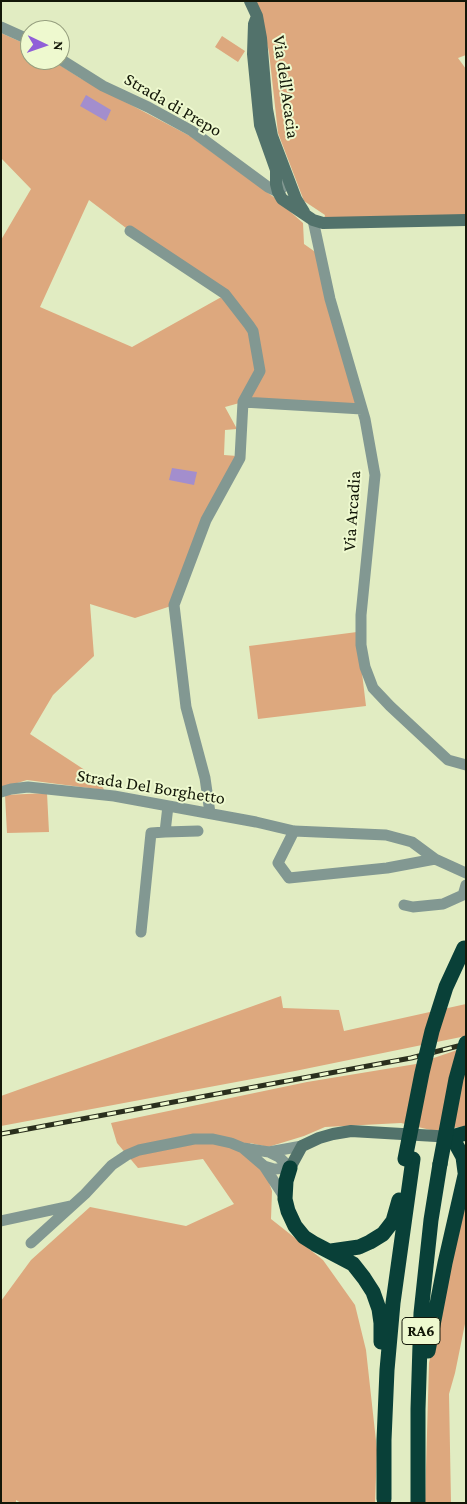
<!DOCTYPE html>
<html>
<head>
<meta charset="utf-8">
<style>
	body { margin:0 }
	#map { position:relative; width:467px; height:1504px; overflow:hidden; background:#e1ecc2; font-family:"Crimson Pro",serif }
	canvas { display:block }
	.frame { position:absolute; inset:0; border:2px solid #131708; pointer-events:none }
	.north { position:absolute; left:20px; top:20px; width:50px; height:50px; box-sizing:border-box; background:#eef9cf; border:1px solid #969f7f; border-radius:50%; rotate:93deg; font-size:14px; font-weight:700; line-height:20px; text-align:center; color:#131708 }
	.north::after { content:''; display:block; margin:auto; width:18px; height:22px; background:#905fd8; clip-path:polygon(50% 0,100% 100%,50% 72%,0 100%) }
</style>
</head>
<body>
<div id="map">
<canvas width="467" height="1504"></canvas>
<div class="frame"></div>
<div class="north">N</div>
</div>
<script>
const c = document.querySelector('canvas').getContext('2d');
c.lineJoin = 'round';
function fillPath(path, color) {
  c.fillStyle = color;
  c.fill(path, 'evenodd');
}
function shape(rows) {
  const path = new Path2D();
  for (const r of rows) {
    path.moveTo(r[0], r[1]);
    for (let i = 2; i < r.length; i += 2) path.lineTo(r[i], r[i + 1]);
  }
  return path;
}
function strokePath(path, color, width, dash) {
  c.strokeStyle = color;
  c.lineWidth = width;
  c.lineCap = dash ? 'butt' : 'round';
  c.setLineDash(dash || []);
  c.stroke(path);
}
function drawText(font, color, halo, rows, align = 'center') {
  c.font = font + ' "Crimson Pro",serif';
  c.lineWidth = 4;
  c.setLineDash([]);
  c.textBaseline = 'middle';
  c.strokeStyle = halo;
  c.fillStyle = color;
  for (const [text, x, y, turn = 0] of rows) {
    c.save();
    c.translate(x, y);
    c.rotate((+turn || 0) * Math.PI / 180);
    c.textAlign = isNaN(turn) ? turn : align;
    if (halo) c.strokeText(text, 0, 0);
    c.fillText(text, 0, 0);
    c.restore();
  }
}
fillPath(shape([
	[255,1,466,1,466,55,458,58,466,69,466,220,323,223,325,215,304,201,278,133,269,52,259,9],
	[1,33,30,46,30,60,52,60,80,78,190,136,275,198,303,223,304,244,321,256,362,409,243,402,225,407,237,429,225,430,224,455,237,456,174,605,135,618,90,604,94,656,53,695,30,734,100,780,104,790,27,780,1,788,1,240,31,189,1,158],
	[89,200,130,231,225,295,132,347,40,307],
	[222,36,245,51,238,62,215,47],
	[357,632,366,706,258,719,249,646],
	[47,793,49,832,7,833,5,795],
	[281,996,283,1008,339,1010,344,1031,466,1004,466,1036,295,1071,1,1126,1,1096],
	[466,1047,466,1126,435,1131,401,1123,325,1127,304,1136,268,1147,250,1143,265,1171,272,1191,271,1219,323,1260,355,1305,366,1350,377,1450,375,1503,21,1503,16,1500,16,1503,1,1503,1,1301,31,1260,90,1207,186,1226,234,1204,203,1159,138,1168,117,1143,111,1123,307,1082,416,1064],
	[466,1193,466,1319,455,1373,449,1394,451,1503,425,1503,429,1363]
]), '#dda87e');
fillPath(shape([
	[86,95,111,110,106,121,80,106],
	[172,468,197,472,194,485,169,480]
]), '#a38ecd');
strokePath(shape([
	[1,27,30,40],
	[60,59,103,86,148,107,192,131,268,187,278,192,289,181],
	[313,220,330,299,365,419,375,475,361,615,361,645,365,667,373,688,390,706,448,760,466,765],
	[130,231,225,294,249,325,253,331,260,371,243,402],
	[1,792,11,789,28,787,114,796,256,822,294,831,386,835,412,842,435,859,466,873],
	[210,813,205,778,186,707,174,605,206,520,240,458,243,402,362,409],
	[294,831,278,863,289,878,387,868,435,859],
	[165,832,198,831],
	[404,905,413,907,443,904,463,895,466,885],
	[141,932,151,833,165,832,168,806],
	[243,1148,264,1166,274,1169,290,1168,279,1157,269,1152],
	[264,1166,285,1198],
	[1,1221,70,1206],
	[31,1243,85,1194,112,1165,127,1155,139,1150,194,1139,213,1139,231,1143,243,1148,269,1152,302,1146]
]), '#829892', 11);
strokePath(shape([
	[250,1,257,16,261,38,267,109,272,136,296,199,304,212],
	[257,16,254,24,253,54,260,125,276,170,276,184,278,192,282,199,313,220,323,223,466,220],
	[290,1168,302,1146,319,1138,333,1134,351,1131,453,1137]
]), '#52726b', 12);
strokePath(shape([
	[290,1168,286,1181,285,1199,288,1211,295,1226,304,1237,315,1244,353,1264,364,1278,373,1292,379,1309,381,1323,381,1342],
	[465,1172,463,1157,452,1137,466,1133],
	[331,1251,359,1247,370,1242,383,1234,393,1221,399,1200],
	[428,1351,445,1263,466,1171],
	[384,1499,384,1440,387,1370,393,1303,413,1159],
	[418,1503,418,1409,421,1313,431,1220,440,1164]
]), '#094038', 15);
const rail = shape([
	[1,1134,411,1058,466,1044]
]);
strokePath(rail, '#2a2f1d', 5);
strokePath(rail, '#eef9cf', 3, [9]);
strokePath(shape([
	[405,1159,422,1073,432,1031,446,987,464,948],
	[440,1164,456,1079,466,1043]
]), '#094038', 15);
for (const [x, y, w] of [
	[421,1331,38]
]) {
  const box = new Path2D();
  box.roundRect(x - w / 2, y - 13.5, w, 27, 4);
  c.fillStyle = '#eef9cf';
  c.fill(box);
  strokePath(box, '#131708', 1);
}
drawText('bold 16px', '#131708', null, [
	["RA6",421,1331]
]);
drawText('18px', '#131708', '#eef9cf', [
	["Via dell'Acacia",286,87,82],
	["Strada di Prepo",173,105,30],
	["Via Arcadia",352,511,-86],
	["Strada Del Borghetto",151,787,9]
]);
</script>
</body>
</html>
